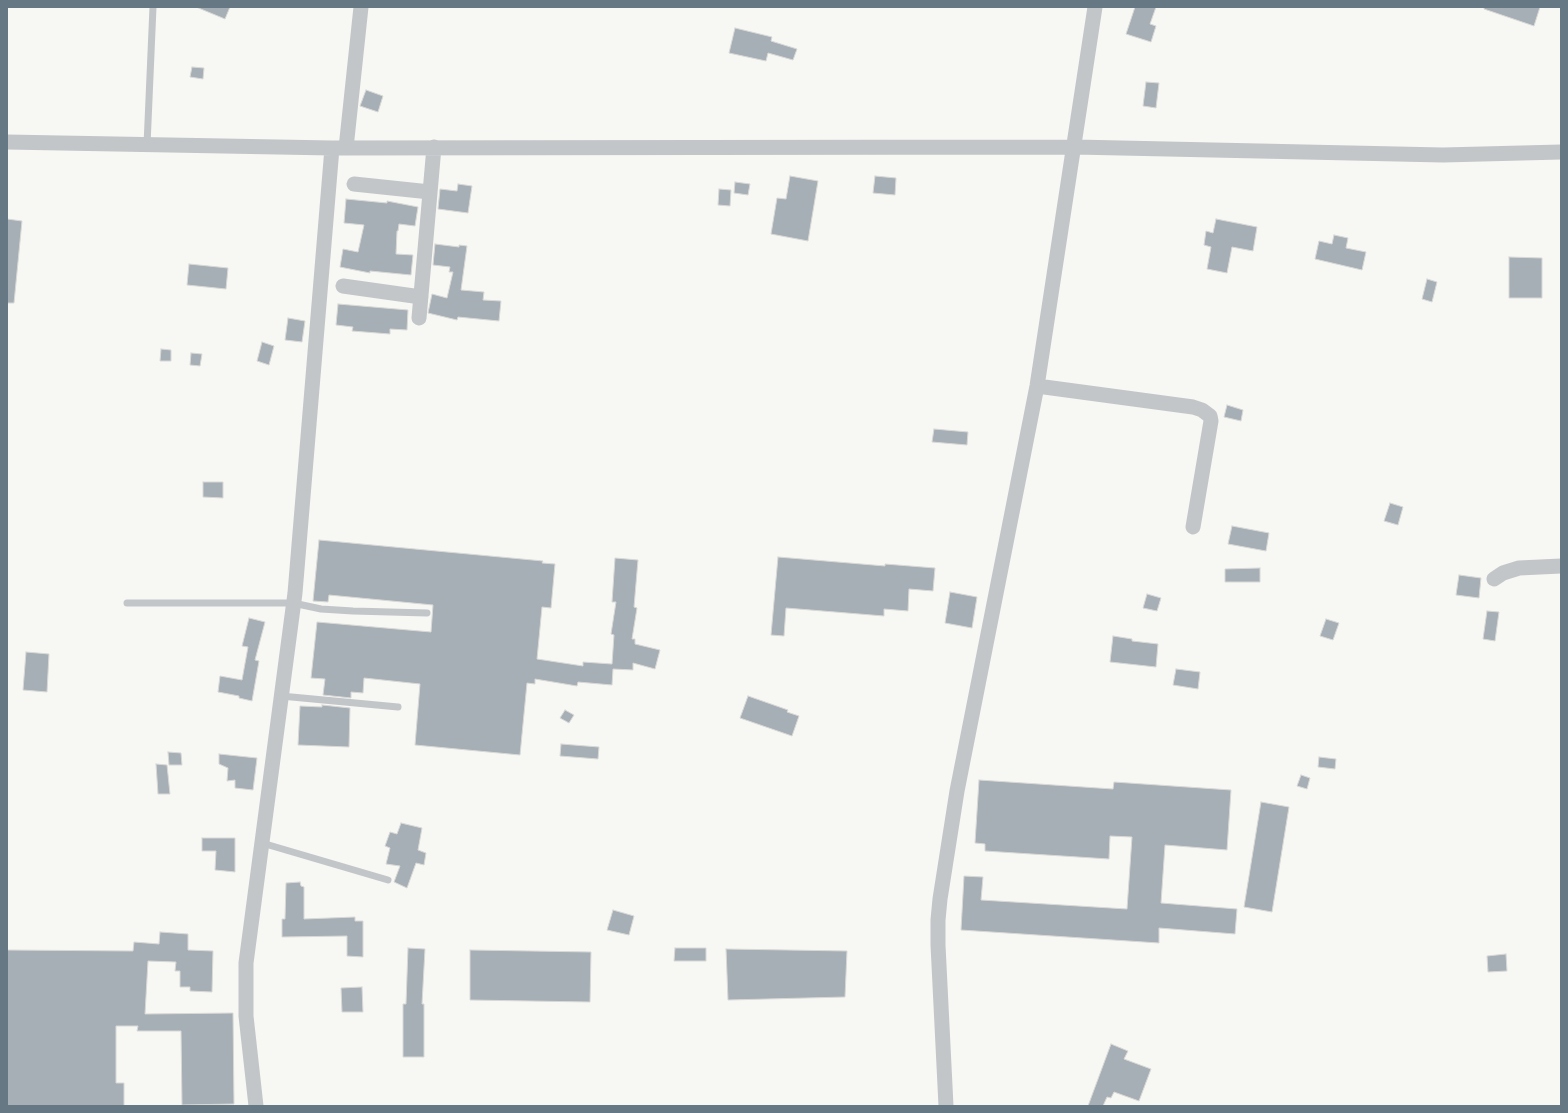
<!DOCTYPE html>
<html>
<head>
<meta charset="utf-8">
<style>
	body { margin:0 }
	#map { position:relative; width:1568px; height:1113px; overflow:hidden; background:#f7f7f4; font-family:"Public Sans",sans-serif }
	canvas { display:block }
	.frame { position:absolute; inset:0; border:8px solid #667884; pointer-events:none }
</style>
</head>
<body>
<div id="map">
<canvas width="1568" height="1113"></canvas>
<div class="frame"></div>
</div>
<script>
const c = document.querySelector('canvas').getContext('2d');
c.lineJoin = 'round';
function fillPath(path, color) {
  c.fillStyle = color;
  c.fill(path, 'evenodd');
}
function shape(rows) {
  const path = new Path2D();
  for (const r of rows) {
    path.moveTo(r[0], r[1]);
    for (let i = 2; i < r.length; i += 2) path.lineTo(r[i], r[i + 1]);
  }
  return path;
}
function strokePath(path, color, width, dash) {
  c.strokeStyle = color;
  c.lineWidth = width;
  c.lineCap = dash ? 'butt' : 'round';
  c.setLineDash(dash || []);
  c.stroke(path);
}
const building = shape([
	[196,7,230,7,225,19,196,7],
	[1135,7,1156,7,1150,24,1156,26,1151,42,1126,34,1135,7],
	[1484,7,1540,7,1534,26,1484,9,1484,7],
	[735,28,772,37,771,41,797,49,793,60,768,53,766,61,729,53,735,28],
	[192,67,204,68,203,79,190,77,192,67],
	[1146,82,1159,83,1156,108,1143,106,1146,82],
	[366,90,383,96,378,112,360,106,366,90],
	[790,176,818,181,808,241,771,234,777,198,786,199,790,176],
	[875,176,896,178,895,195,873,193,875,176],
	[735,182,750,184,748,195,734,193,735,182],
	[458,184,472,186,468,213,438,209,440,189,457,191,458,184],
	[719,189,731,190,730,206,718,205,719,189],
	[346,199,387,203,387,201,418,207,415,226,399,224,398,231,397,231,396,254,413,255,411,275,370,271,370,273,340,267,343,249,358,252,364,225,344,223,346,199],
	[7,219,22,221,14,303,7,303,7,219],
	[1216,219,1257,227,1253,251,1232,247,1227,273,1207,269,1211,247,1204,245,1206,231,1213,233,1216,219],
	[1334,235,1348,238,1346,248,1366,252,1362,270,1315,259,1319,241,1332,244,1334,235],
	[435,244,459,247,459,245,467,246,461,290,484,292,483,300,501,301,499,321,458,317,457,320,428,313,432,294,447,298,453,272,449,272,450,267,433,265,435,244],
	[1509,257,1542,258,1542,298,1509,298,1509,257],
	[189,264,228,268,226,289,187,285,189,264],
	[1427,279,1437,282,1432,302,1422,299,1427,279],
	[338,304,408,310,407,330,390,329,390,334,352,331,353,327,336,325,338,304],
	[288,318,305,321,302,342,285,340,288,318],
	[262,342,274,346,269,365,257,361,262,342],
	[161,349,171,350,171,361,160,361,161,349],
	[191,353,202,354,200,366,190,365,191,353],
	[1227,405,1243,410,1241,421,1224,417,1227,405],
	[934,429,968,432,967,445,932,442,934,429],
	[203,482,223,482,223,498,203,497,203,482],
	[1390,503,1403,507,1398,525,1384,521,1390,503],
	[1232,526,1269,533,1266,551,1228,544,1232,526],
	[319,540,543,561,542,563,555,564,551,608,542,607,537,659,583,666,583,662,612,664,614,635,611,634,616,602,612,602,615,558,638,560,634,607,637,608,632,639,635,639,635,644,660,650,655,669,633,663,633,670,613,669,612,685,578,682,577,686,535,679,535,684,527,683,520,755,415,745,420,684,364,678,363,693,351,692,351,698,323,695,325,679,311,678,317,622,431,632,433,605,329,595,328,602,313,601,319,540],
	[778,557,885,566,885,564,935,568,933,591,909,589,908,611,884,609,884,616,786,608,784,636,771,635,778,557],
	[1260,568,1260,582,1225,582,1225,569,1260,568],
	[1459,575,1481,578,1479,598,1456,595,1459,575],
	[950,592,977,597,972,628,945,623,950,592],
	[1147,594,1161,598,1157,611,1143,608,1147,594],
	[1487,611,1499,612,1495,641,1483,639,1487,611],
	[249,618,265,622,255,660,259,661,252,701,239,698,239,696,218,692,220,676,242,680,248,647,242,646,249,618],
	[1326,619,1339,623,1333,640,1320,636,1326,619],
	[1113,636,1132,639,1132,641,1158,644,1156,667,1110,662,1113,636],
	[26,652,49,654,47,692,23,690,26,652],
	[1176,669,1200,672,1198,689,1173,685,1176,669],
	[748,696,788,710,787,712,799,716,792,736,740,718,748,696],
	[322,705,350,708,349,747,298,745,300,706,322,707,322,705],
	[565,710,574,715,569,723,560,718,565,710],
	[561,744,599,747,598,759,560,756,561,744],
	[168,752,181,753,182,765,169,765,168,752],
	[219,754,257,758,253,790,235,788,235,780,227,781,228,768,219,764,219,754],
	[1319,757,1336,759,1335,769,1318,767,1319,757],
	[156,764,167,765,170,794,158,794,156,764],
	[1301,775,1310,778,1307,789,1297,786,1301,775],
	[979,780,1113,789,1114,782,1231,790,1227,850,1165,845,1161,903,1237,909,1235,934,1159,928,1159,943,961,930,964,876,983,877,981,900,1127,909,1132,837,1110,836,1109,859,985,851,985,844,975,843,979,780],
	[1261,802,1289,807,1272,912,1244,907,1261,802],
	[401,823,422,828,418,850,426,853,424,865,416,863,407,888,394,882,400,866,386,864,390,848,385,846,390,832,397,834,401,823],
	[202,838,235,838,235,872,215,870,216,851,202,851,202,838],
	[300,882,301,886,304,887,304,919,355,917,355,921,363,921,363,957,347,956,347,936,282,937,282,919,285,919,286,883,300,882],
	[613,910,634,916,629,935,607,930,613,910],
	[160,932,188,934,188,950,213,951,212,992,190,991,190,987,180,987,180,971,175,971,176,962,148,961,145,1014,233,1013,234,1104,182,1105,181,1031,137,1031,138,1026,116,1026,116,1083,124,1083,124,1106,7,1106,7,950,133,951,134,942,159,944,160,932],
	[408,948,425,949,422,1004,424,1004,424,1057,403,1057,403,1004,406,1004,408,948],
	[675,948,706,948,706,961,674,961,675,948],
	[726,949,847,951,845,997,728,1000,726,949],
	[470,950,591,952,590,1002,470,1000,470,950],
	[1506,954,1507,971,1488,972,1487,956,1506,954],
	[362,987,363,1012,342,1012,341,988,362,987],
	[1111,1044,1128,1051,1124,1059,1151,1069,1139,1101,1114,1092,1111,1098,1107,1097,1103,1106,1088,1106,1111,1044]
]);
fillPath(building, '#a6afb5');
strokePath(building, '#d8d8d6', 1);
strokePath(shape([
	[147,145,153,7],
	[127,603,293,603,321,609,353,611,427,613],
	[281,696,398,707],
	[262,843,388,880]
]), '#c2c6c9', 7);
strokePath(shape([
	[7,142,332,148,1075,147,1443,155,1561,152],
	[346,148,361,7],
	[354,184,430,192],
	[343,286,421,297],
	[419,318,434,147],
	[1037,386,1193,407,1202,410,1210,416,1211,421,1193,527],
	[1494,579,1503,573,1519,568,1561,566],
	[256,1106,246,1016,246,963,295,593,332,148],
	[946,1106,938,945,938,920,940,899,957,791,1037,386,1095,7]
]), '#c2c6c9', 15);
</script>
</body>
</html>
